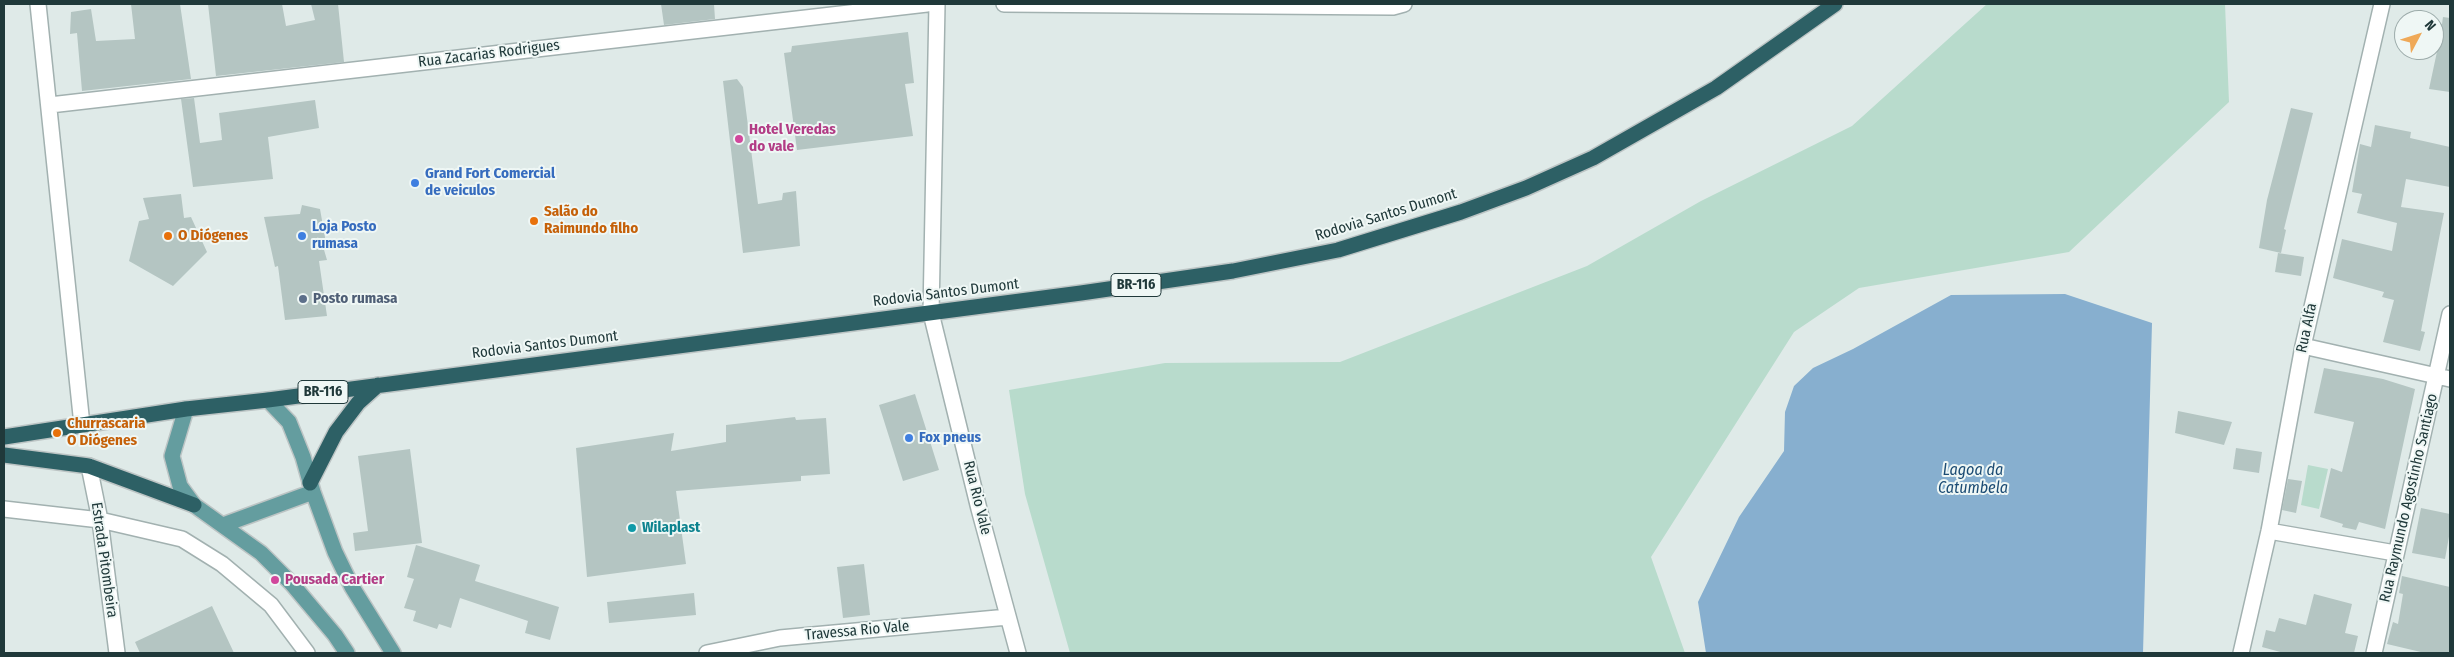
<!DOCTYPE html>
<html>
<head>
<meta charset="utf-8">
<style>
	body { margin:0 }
	#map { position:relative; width:2454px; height:657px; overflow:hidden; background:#dfeae8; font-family:"Fira Sans Condensed",sans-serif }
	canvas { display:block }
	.frame { position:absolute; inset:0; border:5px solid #20393a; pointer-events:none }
	.north { position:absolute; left:2394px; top:10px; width:50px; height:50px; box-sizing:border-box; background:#eff7f5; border:1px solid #9cabaa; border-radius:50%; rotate:50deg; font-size:14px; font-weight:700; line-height:20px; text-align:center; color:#20393a }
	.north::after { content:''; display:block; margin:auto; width:18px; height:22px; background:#efa958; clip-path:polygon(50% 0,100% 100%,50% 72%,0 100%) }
</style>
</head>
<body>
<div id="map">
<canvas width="2454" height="657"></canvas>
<div class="frame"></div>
<div class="north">N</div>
</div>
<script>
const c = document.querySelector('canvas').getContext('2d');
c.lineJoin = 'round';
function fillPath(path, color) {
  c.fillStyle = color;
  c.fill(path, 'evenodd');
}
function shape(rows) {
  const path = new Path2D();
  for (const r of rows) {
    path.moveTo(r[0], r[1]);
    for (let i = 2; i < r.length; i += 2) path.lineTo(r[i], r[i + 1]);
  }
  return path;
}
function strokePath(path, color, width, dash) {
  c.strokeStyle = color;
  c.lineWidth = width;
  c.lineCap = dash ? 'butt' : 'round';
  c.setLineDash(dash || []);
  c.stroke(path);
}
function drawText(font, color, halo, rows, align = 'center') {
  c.font = font + ' "Fira Sans Condensed",sans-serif';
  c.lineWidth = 4;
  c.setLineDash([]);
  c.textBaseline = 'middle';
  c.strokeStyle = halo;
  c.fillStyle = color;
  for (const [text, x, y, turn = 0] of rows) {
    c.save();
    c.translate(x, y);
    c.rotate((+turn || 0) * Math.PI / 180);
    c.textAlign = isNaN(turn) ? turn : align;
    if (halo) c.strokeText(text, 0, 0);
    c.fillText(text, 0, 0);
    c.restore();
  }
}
fillPath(shape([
	[1987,4,2225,4,2229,102,2069,252,1859,288,1794,332,1651,557,1685,653,1070,653,1025,494,1009,390,1165,363,1340,362,1587,266,1701,201,1852,126],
	[2308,465,2328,469,2319,509,2301,505]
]), '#b8dbcc');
fillPath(shape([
	[2065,294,2152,323,2143,653,1706,653,1698,602,1739,517,1784,451,1785,412,1794,386,1813,368,1853,349,1951,295]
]), '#87afcf');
fillPath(shape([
	[131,4,180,4,191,79,82,91,77,33,70,34,71,12,91,9,96,41,135,39],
	[208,4,282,4,286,26,315,20,311,4,338,4,344,62,216,76],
	[661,4,714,4,715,19,664,25],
	[2443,17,2450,18,2450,92,2429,89,2438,47,2434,47,2434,36,2437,23,2442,24],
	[908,32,914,83,905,84,913,136,797,150,784,53,791,52,792,46],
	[737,79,743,87,758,204,782,200,783,193,796,191,800,246,743,253,723,81],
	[194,98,200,143,222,140,219,113,315,100,319,128,268,137,273,179,193,187,181,99],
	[2291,108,2313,113,2284,229,2286,230,2281,253,2259,248,2267,200],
	[2375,125,2411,132,2410,138,2450,147,2450,187,2406,179,2401,207,2444,213,2421,331,2425,332,2420,351,2383,342,2394,300,2382,297,2384,292,2333,278,2342,239,2392,251,2397,223,2357,213,2362,194,2352,192,2360,144,2371,147],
	[181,194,184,218,191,217,207,252,173,286,129,261,139,221,149,219,143,198],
	[302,205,320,209,326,243,322,243,327,260,319,261,327,316,285,320,278,266,275,267,264,217,300,214],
	[2278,253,2304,257,2301,276,2275,272],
	[2324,368,2383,379,2415,389,2385,529,2359,522,2356,530,2342,527,2343,524,2320,517,2331,468,2342,472,2354,422,2314,413],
	[915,394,939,470,903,481,879,405],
	[2178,411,2232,422,2224,445,2175,433],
	[795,417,796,420,826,418,830,474,801,476,801,481,676,491,686,564,587,577,576,448,674,433,671,451,726,442,726,425],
	[2236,448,2262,452,2259,473,2233,469],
	[410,449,422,543,355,551,353,533,368,531,358,456],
	[2288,479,2302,481,2296,513,2282,510],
	[2421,508,2450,514,2450,531,2445,559,2412,553],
	[416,545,480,565,475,581,559,607,550,640,525,633,528,621,460,598,451,628,439,624,437,629,413,621,416,611,404,608,414,579,407,577],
	[864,564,870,615,843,618,837,567],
	[2402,576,2450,587,2450,653,2425,653,2387,644,2393,622,2398,624,2403,594,2399,593],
	[694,593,696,615,609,623,607,602],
	[2314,594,2352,604,2345,633,2358,636,2354,653,2284,653,2262,647,2266,630,2275,632,2279,618,2306,625],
	[212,606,234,653,140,653,135,642]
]), '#b4c5c2');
const minor = shape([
	[38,4,82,425],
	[937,4,931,313,979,509,1018,653],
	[1004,4,1393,7,1404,4],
	[50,105,927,4],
	[2303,346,2450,379],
	[89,466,100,520,117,653],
	[4,509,100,520,182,539,222,564,271,605,307,653],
	[2269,531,2395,553],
	[707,653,780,638,1008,617],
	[2241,653,2269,531,2303,346,2382,4],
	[2374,653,2450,314]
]);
const major = shape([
	[268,400,289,422,303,457,313,492,335,552,352,587,393,653],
	[186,409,172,456,180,486,194,505,261,553,292,584,335,635,347,653],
	[223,525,313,492]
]);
const highway = shape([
	[4,437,186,409,268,400,1081,293,1233,271,1338,250,1461,212,1526,188,1593,158,1716,88,1835,4],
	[4,455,89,466,194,505],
	[310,483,336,432,358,403,378,385]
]);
strokePath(minor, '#a2b1b0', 18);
strokePath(major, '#bcc4c4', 18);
strokePath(highway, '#bcc4c4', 18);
strokePath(minor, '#fff', 15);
strokePath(major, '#649d9f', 15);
strokePath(highway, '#2d6065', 15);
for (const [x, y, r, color] of [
	[739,139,5,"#d1479c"],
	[415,183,5,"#3f7fe0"],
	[534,221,5,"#e8710a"],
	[168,236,5,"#e8710a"],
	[302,236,5,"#3f7fe0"],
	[303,299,5,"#5c6f8a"],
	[57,433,5,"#e8710a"],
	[909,438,5,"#3f7fe0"],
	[632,528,5,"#0f9aa8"],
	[275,580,5,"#d1479c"]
]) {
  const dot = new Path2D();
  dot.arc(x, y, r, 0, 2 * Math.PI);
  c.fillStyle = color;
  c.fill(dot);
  strokePath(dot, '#eff7f5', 2);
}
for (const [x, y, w] of [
	[1136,285,50],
	[323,392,50]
]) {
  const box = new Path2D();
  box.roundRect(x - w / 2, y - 11.5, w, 23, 4);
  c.fillStyle = '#eff7f5';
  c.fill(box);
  strokePath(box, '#20393a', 1);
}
drawText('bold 14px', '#20393a', null, [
	["BR-116",1136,285],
	["BR-116",323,392]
]);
drawText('15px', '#20393a', '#eff7f5', [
	["Rua Zacarias Rodrigues",489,54,-7],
	["Rodovia Santos Dumont",1386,215,-17],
	["Rodovia Santos Dumont",946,293,-7],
	["Rua Alfa",2307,328,-78],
	["Rodovia Santos Dumont",545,345,-7],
	["Rua Rio Vale",977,498,76],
	["Rua Raymundo Agostinho Santiago",2409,498,-77],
	["Estrada Pitombeira",104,560,82],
	["Travessa Rio Vale",857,631,-5]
]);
drawText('bold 15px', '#b23c85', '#eff7f5', [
	["Hotel Veredas",749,130],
	["do vale",749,147],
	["Pousada Cartier",285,580]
], 'left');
drawText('bold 15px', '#366cbe', '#eff7f5', [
	["Grand Fort Comercial",425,174],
	["de veiculos",425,191],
	["Loja Posto",312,227],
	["rumasa",312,244],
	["Fox pneus",919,438]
], 'left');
drawText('bold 15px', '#c56008', '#eff7f5', [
	["Salão do",544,212],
	["Raimundo filho",544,229],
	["O Diógenes",178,236],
	["Churrascaria",67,424],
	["O Diógenes",67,441]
], 'left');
drawText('bold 15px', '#4e5e75', '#eff7f5', [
	["Posto rumasa",313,299]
], 'left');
drawText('bold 15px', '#0d838f', '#eff7f5', [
	["Wilaplast",642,528]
], 'left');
drawText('italic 16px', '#1c4c74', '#eff7f5', [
	["Lagoa da",1973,471],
	["Catumbela",1973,489]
]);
</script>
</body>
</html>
